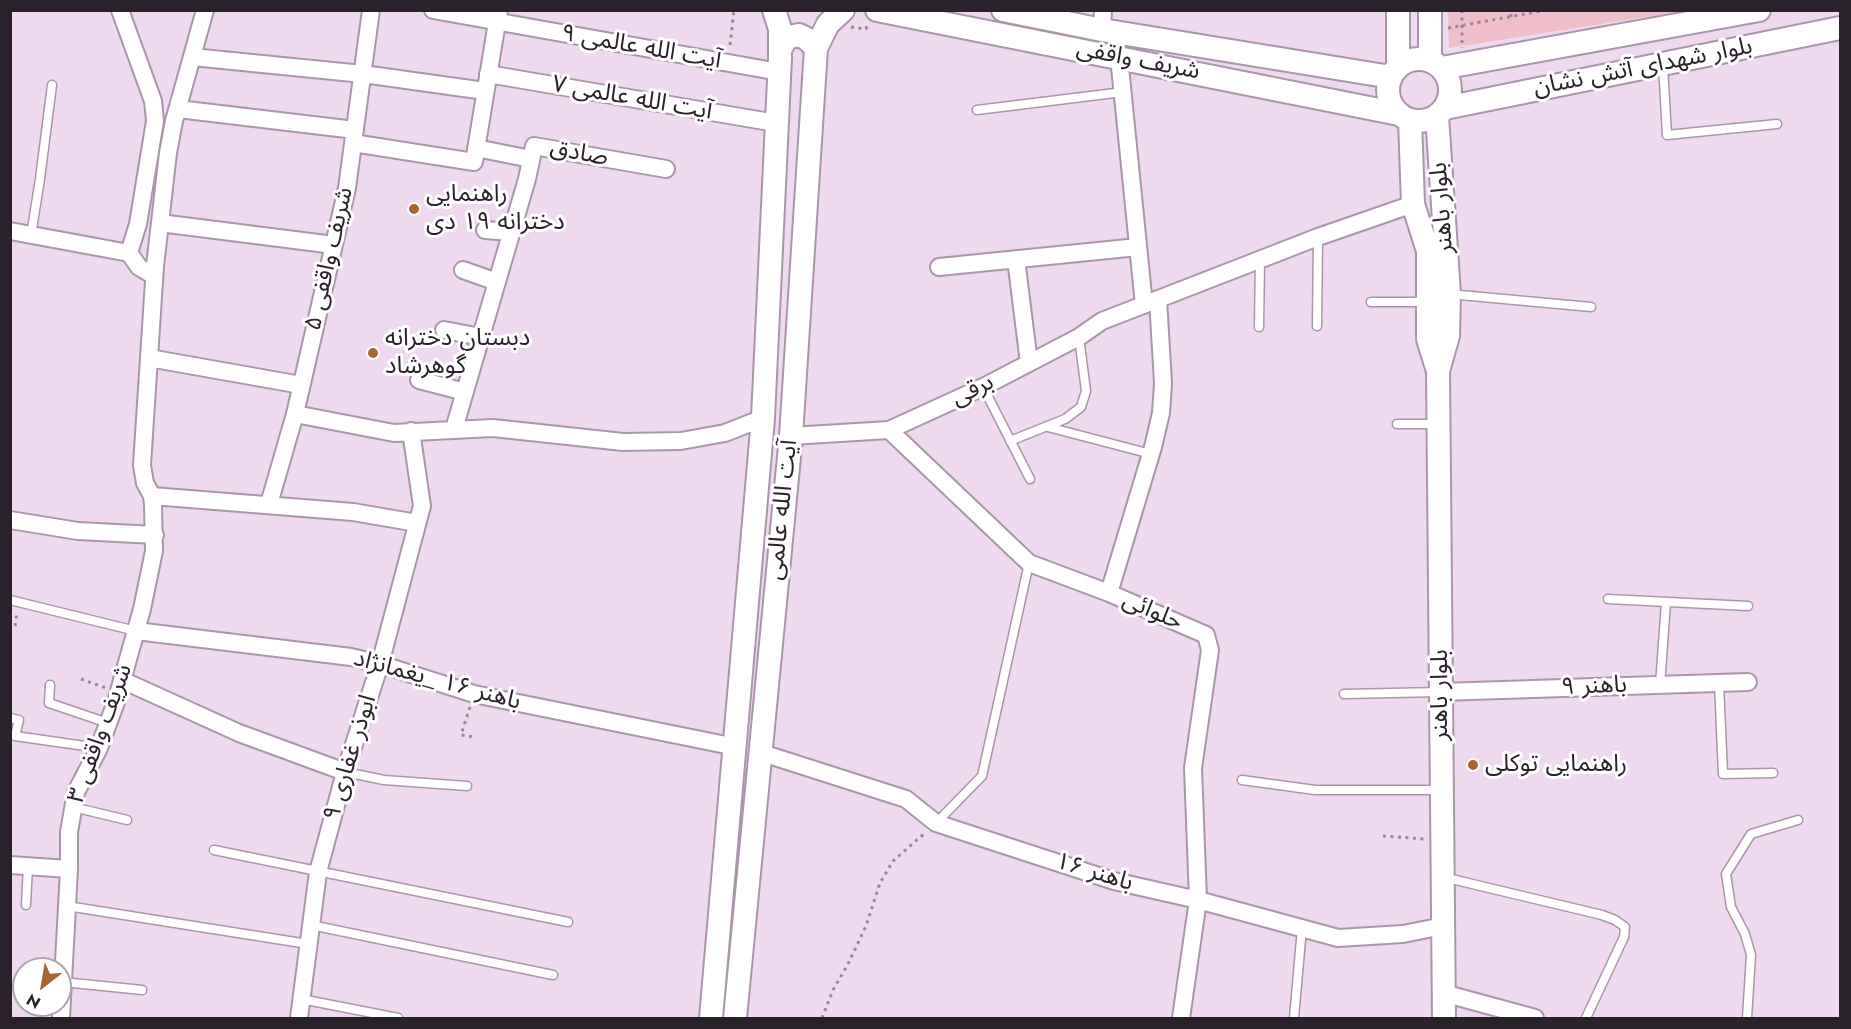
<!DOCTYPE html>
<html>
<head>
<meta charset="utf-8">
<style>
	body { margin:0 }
	#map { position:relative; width:1851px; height:1029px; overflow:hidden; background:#efd9ef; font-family:Jost,sans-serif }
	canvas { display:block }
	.frame { position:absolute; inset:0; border:12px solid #2a222a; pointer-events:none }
	.north { position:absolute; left:12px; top:957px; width:60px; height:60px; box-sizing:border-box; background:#fff; border:2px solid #aaa7aa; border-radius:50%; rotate:211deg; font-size:16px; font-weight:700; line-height:24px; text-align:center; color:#2a222a }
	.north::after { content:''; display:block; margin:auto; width:21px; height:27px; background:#a86732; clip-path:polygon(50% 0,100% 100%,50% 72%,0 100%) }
</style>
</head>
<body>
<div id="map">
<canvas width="1851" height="1029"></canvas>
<div class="frame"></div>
<div class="north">N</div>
</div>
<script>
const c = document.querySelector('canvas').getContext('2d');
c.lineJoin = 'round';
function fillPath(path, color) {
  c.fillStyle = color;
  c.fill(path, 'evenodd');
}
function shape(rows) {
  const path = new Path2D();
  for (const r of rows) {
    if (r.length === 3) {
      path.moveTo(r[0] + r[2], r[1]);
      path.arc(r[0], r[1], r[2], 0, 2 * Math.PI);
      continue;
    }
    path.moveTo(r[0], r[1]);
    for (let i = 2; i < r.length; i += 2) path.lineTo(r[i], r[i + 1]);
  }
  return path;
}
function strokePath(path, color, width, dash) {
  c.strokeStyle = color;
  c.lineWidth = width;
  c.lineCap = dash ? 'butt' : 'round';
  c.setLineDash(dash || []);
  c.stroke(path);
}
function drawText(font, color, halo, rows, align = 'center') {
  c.font = font + ' Jost,"Noto Sans Arabic",sans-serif';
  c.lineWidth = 6;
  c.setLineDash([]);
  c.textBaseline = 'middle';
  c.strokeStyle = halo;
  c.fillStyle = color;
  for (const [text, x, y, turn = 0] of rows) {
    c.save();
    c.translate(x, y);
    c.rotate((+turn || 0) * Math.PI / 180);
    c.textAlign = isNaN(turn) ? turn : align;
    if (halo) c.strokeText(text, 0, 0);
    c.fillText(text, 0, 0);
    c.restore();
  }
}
fillPath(shape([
	[1448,11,1448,10,1683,11,1449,48]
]), '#f0beca');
const lane = shape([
	[1663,65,1667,135,1777,124],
	[977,110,1123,92],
	[31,235,40,179,52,85],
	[1449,294,1591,307],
	[1371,302,1428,302],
	[1317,326,1318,237],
	[1259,327,1260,260],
	[983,387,1030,479],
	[1397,424,1438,424],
	[1048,427,1151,454],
	[1010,441,1065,419,1081,407,1086,391,1079,337],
	[1608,599,1748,606],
	[10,600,136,631],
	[1719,683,1723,774,1773,773],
	[50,685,49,703,108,723],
	[1660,685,1666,602],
	[1344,694,1440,692],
	[10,718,19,720,15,736,99,748],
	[345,772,384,780,467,786],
	[1242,780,1315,790,1441,790],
	[73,807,127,820],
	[936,823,982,776,1029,563],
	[214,850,568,922],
	[1443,877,1602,915,1615,920,1625,927,1624,937,1586,1018],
	[26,905,28,866],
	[67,906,308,944],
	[311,925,553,975],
	[63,982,142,990],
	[301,999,398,1018],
	[1294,1018,1302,928],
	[1747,1018,1751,955,1745,934,1731,907,1726,874,1751,834,1798,820]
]);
const street = shape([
	[120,10,153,101,155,121,138,224,129,253,139,267,154,276],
	[433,10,779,72],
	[1102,30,1103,10],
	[192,57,363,74,485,91],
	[1119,57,1144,305],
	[488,74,776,123],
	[178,109,355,130],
	[353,143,474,162,499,10],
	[476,148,531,159],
	[160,223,334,245],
	[485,230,511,232],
	[10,231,129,253],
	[1016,259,1029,363],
	[939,267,1138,247],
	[463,270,497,282],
	[444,330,481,337],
	[149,358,301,385],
	[419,380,465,392],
	[295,414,394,433,493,428,623,442,681,441,725,433,763,418],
	[454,429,527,179,534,146,666,169],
	[889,430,1029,563,1109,593,1206,635,1210,650,1193,768,1198,900,1181,1018],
	[791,436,889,430,983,387,1079,337,1102,321,1318,237,1413,204],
	[152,496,353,512,417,523],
	[269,504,295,414,347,188,371,10],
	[10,520,78,531,155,535],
	[1109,593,1153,447,1161,413,1163,383,1158,299],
	[136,631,351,657,380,664,474,694,736,747],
	[122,680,239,733,345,772],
	[1441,692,1748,682],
	[759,752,906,799,936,823,1114,881,1198,900,1338,938,1403,934,1443,926],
	[10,865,69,869],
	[1443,993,1535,1018],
	[61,1018,69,869,69,832,76,792,99,748,116,702,142,609,154,551,153,505,152,496,145,483,142,465,155,266,168,153,174,121,205,10],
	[299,1018,318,872,345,772,380,664,422,506,411,431]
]);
const secondary = shape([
	[877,10,1399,114],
	[1003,10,1102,30,1391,77],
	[1430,10,1430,60],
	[780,50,786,38,799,35,807,39,816,48],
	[1419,90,31],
	[1398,67,1398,10],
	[1442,68,1759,10],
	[1445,108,1840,28],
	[1437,116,1449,294,1448,336,1438,371],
	[1410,120,1413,204,1428,251,1428,339,1438,371,1444,1018],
	[711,1018,763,418,780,58,780,29,774,10],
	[735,1018,791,436,816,48,828,24,843,10]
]);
strokePath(lane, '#aa96aa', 11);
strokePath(street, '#aa96aa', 20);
strokePath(secondary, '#aa96aa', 26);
strokePath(shape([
	[1462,10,1462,48],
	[1511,17,1511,10],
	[851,27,866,29,867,25],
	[1448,28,1547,10],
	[730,45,734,10],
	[15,626,17,612],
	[81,679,106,688],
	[470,707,461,735,473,737],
	[1383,836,1425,839],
	[822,1018,833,990,848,964,866,926,880,883,893,861,926,832]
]), '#968796', 3, [3, 4.5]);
strokePath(lane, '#fff', 8);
strokePath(street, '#fff', 16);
strokePath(secondary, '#fff', 22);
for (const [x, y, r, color] of [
	[414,209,6,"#a86732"],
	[373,353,6,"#a86732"],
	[1473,765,6,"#a86732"]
]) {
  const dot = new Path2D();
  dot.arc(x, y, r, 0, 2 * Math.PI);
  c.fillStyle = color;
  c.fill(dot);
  strokePath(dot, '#fff', 2);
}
drawText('24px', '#2a222a', '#fff', [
	["آیت الله عالمی ۹",641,48,10],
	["شریف واقفی",1138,61,11],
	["بلوار شهدای آتش نشان",1643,68,-11],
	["آیت الله عالمی ۷",632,99,10],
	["صادق",579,154,10],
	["بلوار باهنر",1443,208,-94],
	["شریف واقفی ۵",330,259,-77],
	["برقی",973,391,-26],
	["آیت الله عالمی",783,510,-84],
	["حلوائی",1152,612,23],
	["باهنر ۱۶ _یغمانژاد",437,681,15],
	["باهنر ۹",1594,687,-2],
	["بلوار باهنر",1441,695,-90],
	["شریف واقفی ۳",101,734,-70],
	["ابوذر غفاری ۹",351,758,-73],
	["باهنر ۱۶",1094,873,17]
]);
drawText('24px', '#2a222a', '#fff', [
	["راهنمایی",426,195],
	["دخترانه ۱۹ دی",426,223],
	["دبستان دخترانه",385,339],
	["گوهرشاد",385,367],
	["راهنمایی توکلی",1485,765]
], 'left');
</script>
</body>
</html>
